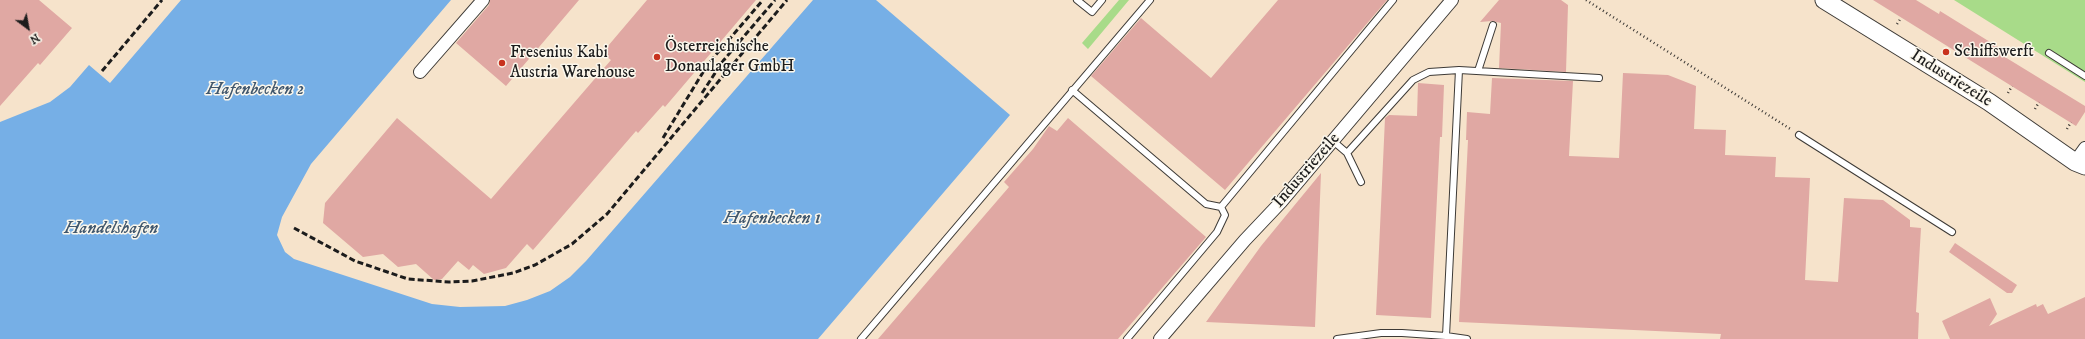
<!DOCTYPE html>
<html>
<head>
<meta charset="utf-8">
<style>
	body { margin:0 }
	#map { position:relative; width:2085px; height:339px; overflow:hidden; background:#f6e3cb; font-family:"IM FELL DW Pica",serif }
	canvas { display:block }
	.north { position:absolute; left:8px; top:8px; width:40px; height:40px; -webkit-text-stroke:3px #fbf7ec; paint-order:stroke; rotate:148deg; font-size:11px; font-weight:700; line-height:16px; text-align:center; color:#1c1c1c }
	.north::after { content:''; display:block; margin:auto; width:14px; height:18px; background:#1c1c1c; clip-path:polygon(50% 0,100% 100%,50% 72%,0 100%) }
</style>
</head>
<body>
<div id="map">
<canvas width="2085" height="339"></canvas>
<div class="north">N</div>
</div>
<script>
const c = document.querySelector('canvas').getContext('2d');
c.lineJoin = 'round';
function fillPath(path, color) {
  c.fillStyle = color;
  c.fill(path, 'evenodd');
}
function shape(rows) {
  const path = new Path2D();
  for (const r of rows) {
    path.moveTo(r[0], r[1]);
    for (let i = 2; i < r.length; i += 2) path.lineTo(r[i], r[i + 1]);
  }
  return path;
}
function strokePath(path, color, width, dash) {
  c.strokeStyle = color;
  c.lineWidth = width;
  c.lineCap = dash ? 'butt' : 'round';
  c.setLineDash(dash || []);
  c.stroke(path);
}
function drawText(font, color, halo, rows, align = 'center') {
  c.font = font + ' "IM FELL DW Pica",serif';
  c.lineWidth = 3;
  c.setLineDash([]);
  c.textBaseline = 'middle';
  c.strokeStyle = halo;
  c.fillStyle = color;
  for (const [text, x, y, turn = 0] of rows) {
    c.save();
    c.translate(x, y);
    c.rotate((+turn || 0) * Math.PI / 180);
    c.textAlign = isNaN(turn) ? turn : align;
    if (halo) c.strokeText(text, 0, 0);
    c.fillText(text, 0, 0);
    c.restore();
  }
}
fillPath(shape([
	[1119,0,1129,0,1088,49,1082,43],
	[1954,0,2085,0,2085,82]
]), '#a8db89');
fillPath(shape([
	[181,0,451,0,311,164,282,217,277,235,285,252,294,259,432,304,460,307,505,306,527,300,550,291,570,277,586,261,813,0,876,0,1010,115,818,339,0,339,0,122,50,102,70,87,89,65,110,83]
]), '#76afe6');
fillPath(shape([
	[0,0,39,0,72,28,40,65,38,63,0,106],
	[490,0,579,0,506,86,456,43,489,5],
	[647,0,756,0,665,107,663,105,638,133,636,131,533,250,527,244,506,268,484,274,473,265,469,270,458,261,442,279,434,280,416,264,398,267,383,254,363,257,323,223,325,203,397,118,491,199,611,60,602,53],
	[1278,0,1387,0,1225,190,1091,76,1141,18,1211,78],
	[1499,0,1561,0,1568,5,1566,72,1499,68,1501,23,1492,21,1480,22],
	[1873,0,1916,0,1939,14,1940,11,2003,50,2000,54,2085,106,2085,112,2076,126],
	[1623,73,1668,75,1696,86,1694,129,1726,130,1725,155,1776,157,1775,177,1810,178,1805,280,1838,282,1844,198,1883,200,1910,220,1910,227,1921,228,1916,312,1919,313,1918,339,1720,339,1721,334,1459,322,1468,140,1466,140,1467,112,1490,114,1492,78,1573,81,1569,156,1619,158],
	[1418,83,1444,85,1442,137,1440,137,1431,318,1376,315,1385,118,1389,115,1417,116],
	[1068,118,1206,237,1118,339,878,339,1009,187,1004,182,1033,149,1049,126,1057,131],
	[1321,173,1315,327,1206,322,1261,246],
	[1955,243,2017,285,2012,293,2007,293,1949,252],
	[2085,297,2085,339,1950,339,1942,321,1990,298,1997,314,1989,326,2036,304,2037,307,2043,304,2048,314]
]), '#e0a8a3');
const lane = shape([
	[1077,0,1092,12,1102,0],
	[2049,53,2085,76],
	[1459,70,1599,78],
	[1478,71,1493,25],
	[1072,90,1206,204,1221,207],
	[1799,135,1952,232],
	[1333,141,1347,153,1413,80,1429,72,1459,70,1446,336],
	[1347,153,1361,182],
	[1221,207,1393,0],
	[861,339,1150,0],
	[1127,339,1217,232,1225,215,1221,207],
	[1337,339,1381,333,1402,333,1446,336,1467,339]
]);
const street = shape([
	[420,72,483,0],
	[2075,162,2085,148],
	[1160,339,1245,240,1281,202,1452,0]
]);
const secondary = shape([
	[1824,0,1989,102,2075,162,2085,166]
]);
strokePath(lane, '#3d3a36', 8);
strokePath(street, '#3d3a36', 14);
strokePath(secondary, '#3d3a36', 19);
strokePath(shape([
	[1586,0,1792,130],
	[1897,24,1901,18],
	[2008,93,2012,86],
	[2035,109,2039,102],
	[2067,129,2071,122]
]), '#3d3a36', 2.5, [1, 3]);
strokePath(lane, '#fff', 6);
strokePath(street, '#fff', 12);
strokePath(secondary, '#fff', 17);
strokePath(shape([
	[102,71,162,0],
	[702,93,723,61,775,0],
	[663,138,708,64,763,0],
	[294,228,355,261,408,279,449,282,472,281,513,273,535,265,572,244,607,214,787,0]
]), '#1c1c1c', 3, [6, 3]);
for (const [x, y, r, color] of [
	[1946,52,4,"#c8321e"],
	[657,57,4,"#c8321e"],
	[502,63,4,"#c8321e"]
]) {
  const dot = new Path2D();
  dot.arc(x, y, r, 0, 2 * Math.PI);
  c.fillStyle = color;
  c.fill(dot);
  strokePath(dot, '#fbf7ec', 1.5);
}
drawText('17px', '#1c1c1c', '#fbf7ec', [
	["Österreichische",665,47],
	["Donaulager GmbH",665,67],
	["Schiffswerft",1954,52],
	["Fresenius Kabi",510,53],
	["Austria Warehouse",510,73]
], 'left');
drawText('17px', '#1c1c1c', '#fbf7ec', [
	["Industriezeile",1951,79,32],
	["Industriezeile",1307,171,-49]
]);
drawText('italic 18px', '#40576d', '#fbf7ec', [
	["Hafenbecken 2",255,90],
	["Hafenbecken 1",772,219],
	["Handelshafen",111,229]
]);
</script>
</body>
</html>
